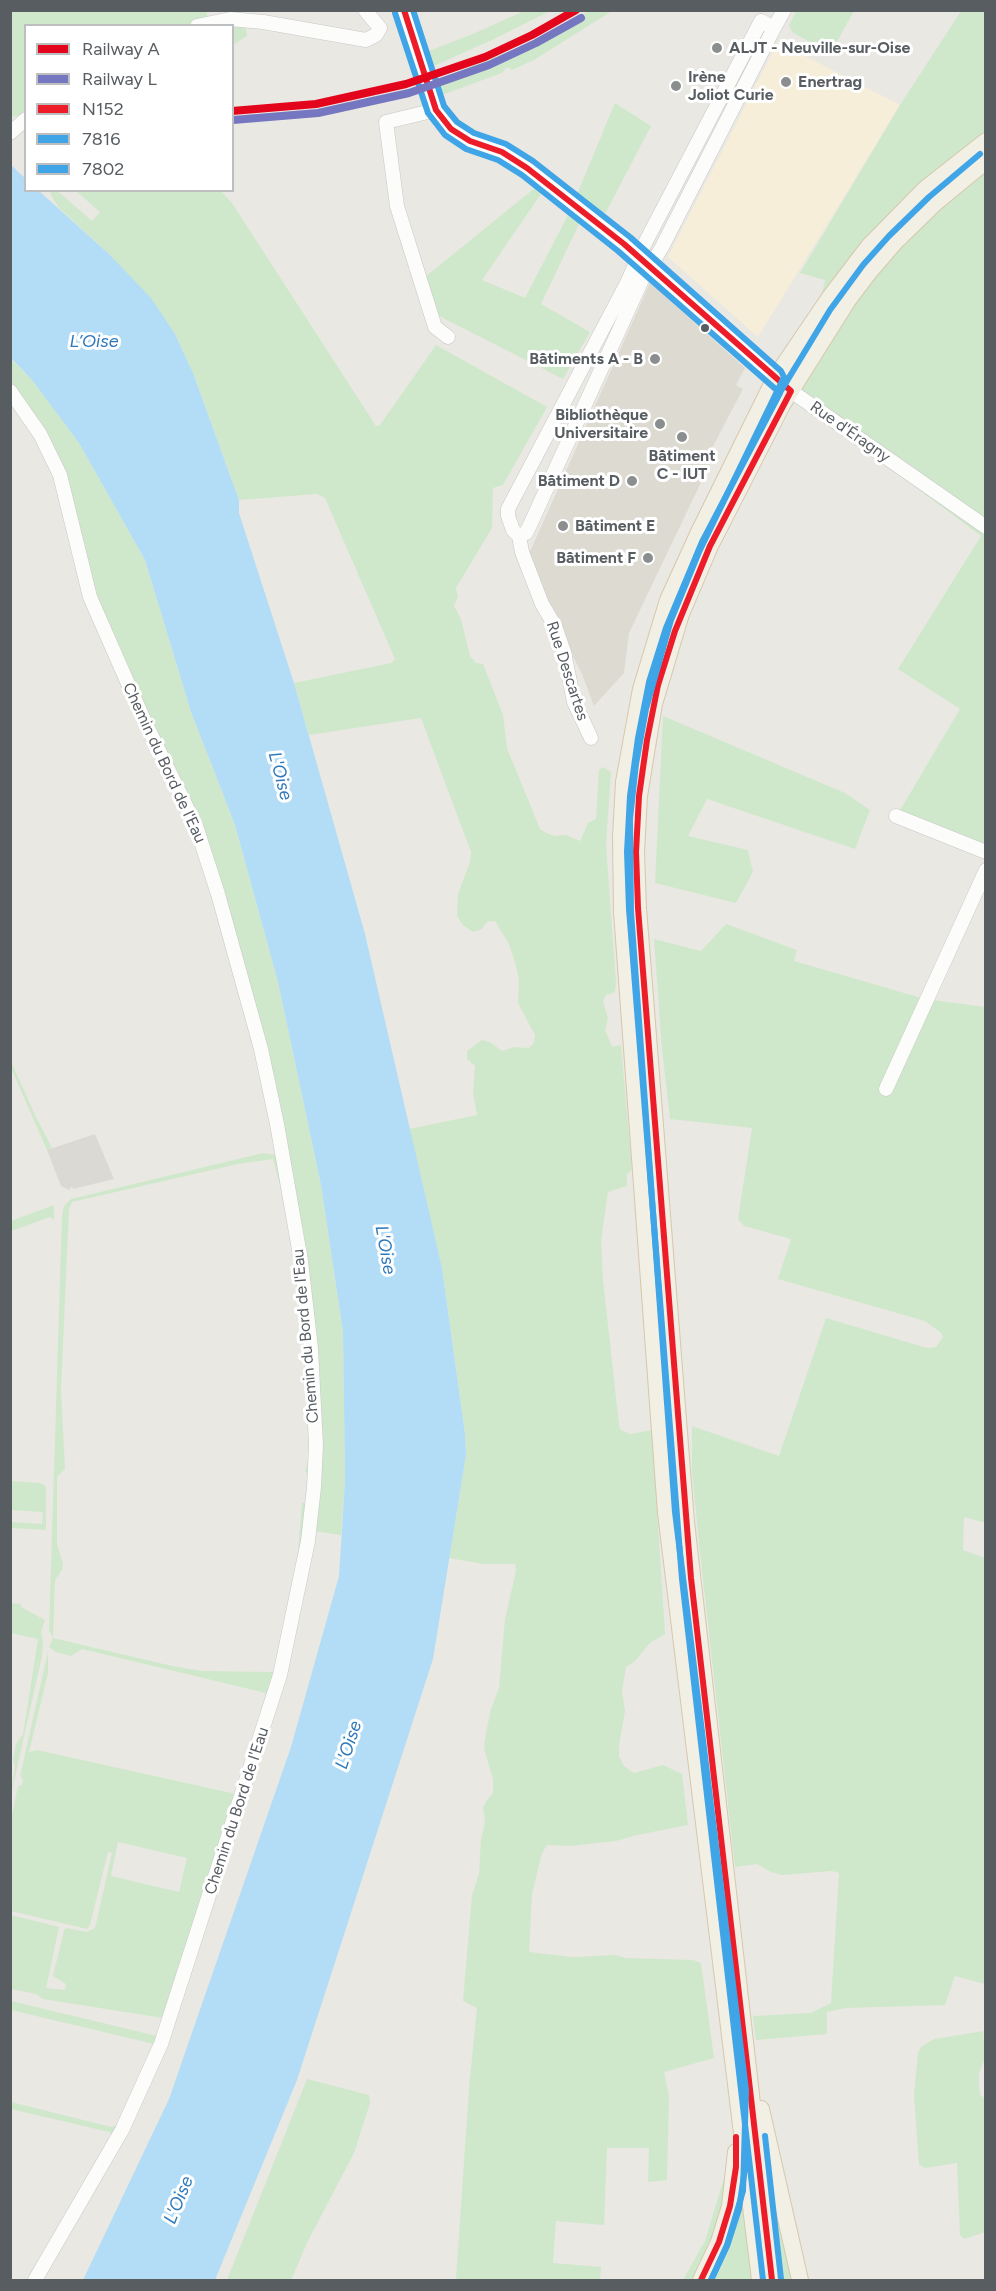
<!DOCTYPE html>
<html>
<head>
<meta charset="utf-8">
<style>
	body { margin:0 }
	#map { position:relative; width:996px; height:2291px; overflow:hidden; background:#eae8e2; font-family:Figtree,sans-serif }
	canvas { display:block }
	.frame { position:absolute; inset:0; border:12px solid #585d62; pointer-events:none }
	.legend { position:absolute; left:24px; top:24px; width:210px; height:168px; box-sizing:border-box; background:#fff; border:2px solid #bcbec0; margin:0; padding:8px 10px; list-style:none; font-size:18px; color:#585d62 }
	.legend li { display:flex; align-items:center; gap:12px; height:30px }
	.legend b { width:30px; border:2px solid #bcbec0 }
</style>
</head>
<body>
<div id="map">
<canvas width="996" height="2291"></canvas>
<div class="frame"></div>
<ul class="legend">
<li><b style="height:8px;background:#e3051c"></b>Railway A</li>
<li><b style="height:8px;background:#7577c0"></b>Railway L</li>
<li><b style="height:8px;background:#ed1c29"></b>N152</li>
<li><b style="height:8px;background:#3fa5e7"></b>7816</li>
<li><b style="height:8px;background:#3fa5e7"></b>7802</li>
</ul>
</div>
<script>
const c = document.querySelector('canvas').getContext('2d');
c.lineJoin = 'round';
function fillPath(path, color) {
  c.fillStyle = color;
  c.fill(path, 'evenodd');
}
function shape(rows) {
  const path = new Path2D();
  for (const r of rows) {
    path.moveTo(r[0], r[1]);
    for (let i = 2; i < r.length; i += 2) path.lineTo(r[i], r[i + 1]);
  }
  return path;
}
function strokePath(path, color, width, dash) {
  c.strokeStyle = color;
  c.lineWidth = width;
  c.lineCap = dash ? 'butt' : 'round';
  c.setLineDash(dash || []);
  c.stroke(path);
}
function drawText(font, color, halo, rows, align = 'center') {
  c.font = font + ' Figtree,sans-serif';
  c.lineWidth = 6;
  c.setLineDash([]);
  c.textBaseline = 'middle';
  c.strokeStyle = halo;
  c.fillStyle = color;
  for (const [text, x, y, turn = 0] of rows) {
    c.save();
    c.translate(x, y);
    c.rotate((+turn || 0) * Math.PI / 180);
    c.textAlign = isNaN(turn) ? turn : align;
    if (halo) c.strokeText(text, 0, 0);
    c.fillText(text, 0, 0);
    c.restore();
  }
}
fillPath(shape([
	[778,42,900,105,758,337,668,257]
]), '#f6eed9');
fillPath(shape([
	[95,1134,114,1179,73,1189,72,1186,69,1190,61,1186,47,1150]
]), '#dbd9d3');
fillPath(shape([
	[650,283,745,368,736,385,743,389,711,450,715,453,629,633,624,673,594,706,582,674,544,599,528,556]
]), '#dcdad1');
fillPath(shape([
	[11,11,206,11,208,18,246,26,247,36,233,45,232,26,26,26,25,113,10,118],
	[524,11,550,11,492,40,429,68,424,53,475,33],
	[588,11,612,11,534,60,512,70,507,67,502,73,439,96,433,81,518,48,560,27],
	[796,11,853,10,854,11,835,45,828,50,822,49,792,32,789,25],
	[961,11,985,11,985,850,899,812,960,709,898,669,981,536,799,400,825,280,800,273,900,105],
	[615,103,651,126,605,214,577,194],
	[536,187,543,191,482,280,525,298,568,215,580,222,541,304,590,332,563,379,437,315,425,277],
	[54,190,60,193,92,221,100,212,76,191,221,191,232,203,376,426,380,425,436,345,547,407,503,485,493,488,492,528,456,588,458,597,454,606,461,619,470,656,476,663,483,664,503,715,507,748,540,829,546,833,555,836,566,835,580,841,588,823,596,819,599,770,603,767,611,772,606,845,616,983,615,992,606,995,603,1001,608,1018,605,1030,612,1047,621,1045,632,1170,627,1174,627,1186,608,1192,601,1241,603,1280,619,1425,621,1430,630,1434,652,1430,665,1634,650,1643,635,1661,626,1667,622,1691,625,1711,619,1746,619,1756,624,1766,634,1773,663,1765,682,1774,688,1825,637,1835,616,1841,570,1846,547,1845,542,1853,532,1894,529,1952,573,1957,615,1955,626,1958,693,1960,701,1963,714,2058,664,2072,669,2096,667,2180,648,2182,649,2148,607,2148,604,2225,556,2221,553,2263,601,2267,600,2280,456,2280,469,2088,477,2008,463,2001,472,1895,479,1874,481,1839,485,1822,483,1808,487,1800,493,1793,493,1779,484,1748,486,1733,491,1709,499,1688,505,1619,516,1571,515,1564,483,1564,449,1558,466,1455,465,1434,442,1268,409,1129,477,1115,473,1093,475,1066,467,1059,467,1051,482,1040,490,1042,502,1051,514,1047,529,1048,534,1043,535,1035,518,1003,519,980,516,966,509,944,495,921,487,922,482,929,473,932,463,925,457,916,458,894,470,862,471,852,421,718,309,735,294,683,391,663,395,659,325,498,317,494,239,500,193,373,175,334,108,253,58,207,50,193],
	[10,358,32,380,79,443,145,560,191,712,235,825,278,982,321,1185,343,1332,345,1481,341,1535,314,1531,319,1451,287,1152,274,1074,263,1049,221,895,92,596,68,496,11,388],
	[663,716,845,793,870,810,855,849,707,799,688,836,748,850,753,872,736,903,655,883],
	[726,924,797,950,794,961,925,999,985,1007,986,1523,964,1517,963,1550,985,1558,985,1984,955,1976,945,2005,846,2008,827,2012,827,2034,756,2040,753,2016,811,2013,831,2003,839,1873,832,1871,782,1875,771,1872,757,1864,735,1867,699,1543,692,1472,692,1426,779,1456,826,1318,927,1348,936,1347,943,1337,940,1332,925,1321,778,1279,791,1239,744,1226,738,1219,752,1128,670,1119,662,1049,654,939,701,951],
	[10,1059,35,1115,52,1148,47,1150,11,1068],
	[263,1153,277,1155,300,1277,313,1477,284,1648,148,2072,32,2280,28,2280,112,2135,109,2132,11,2109,11,2102,111,2127,116,2125,138,2083,154,2044,11,2010,11,2001,157,2036,163,2018,43,1999,36,1994,11,1989,11,1915,59,1927,46,1988,65,1990,66,1984,53,1976,64,1930,66,1928,87,1932,95,1928,112,1853,108,1852,90,1925,87,1929,11,1911,11,1820,18,1786,22,1785,23,1780,20,1776,48,1652,48,1673,29,1752,37,1750,236,1794,266,1693,82,1649,71,1656,56,1652,49,1647,53,1638,49,1630,62,1216,64,1206,71,1199],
	[273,1159,285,1205,293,1252,303,1340,309,1419,310,1462,305,1470,310,1482,309,1502,302,1503,296,1573,275,1672,202,1671,172,1666,53,1638,55,1580,62,1570,63,1564,57,1544,57,1477,65,1469,61,1390,69,1209,72,1202,238,1164],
	[118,1842,187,1858,179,1892,111,1876],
	[54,1205,54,1220,50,1217,11,1231,11,1221],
	[11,1481,40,1483,46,1486,46,1530,11,1528,11,1522,42,1524,43,1512,11,1510],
	[11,1603,21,1604,21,1607,45,1620,41,1632,43,1643,42,1656,11,1795,15,1766,13,1760,16,1744,23,1734,38,1639,11,1633],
	[983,2031,985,2059,979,2073,979,2085,980,2094,986,2100,985,2232,964,2239,960,2235,957,2163,925,2168,919,2165,914,2095,918,2053,921,2047,934,2039],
	[307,2079,369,2095,370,2103,354,2153,308,2241,291,2280,227,2280],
	[725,2175,723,2204,716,2229,692,2280,683,2280,705,2241],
	[771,2183,794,2280,781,2280],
	[744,2209,754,2280,708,2280,737,2210]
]), '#cfe8cb');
fillPath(shape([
	[11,165,25,178,26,190,39,191,108,253,151,298,175,334,193,373,239,500,239,513,294,683,365,934,442,1268,465,1434,466,1455,433,1659,297,2080,215,2280,83,2280,169,2099,291,1747,339,1576,345,1480,343,1332,321,1185,278,982,235,825,191,712,145,560,79,443,32,380,11,358]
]), '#b3ddf6');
const minor = shape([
	[404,10,436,110,451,129,470,141,502,152,527,168,624,244,791,391,986,527],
	[761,21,774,28,662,247,641,282,530,525,526,533,519,536,513,530,508,516,508,509,627,283,644,245,761,21],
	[197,26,230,19,263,22,366,40,376,35,380,28,365,10],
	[774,28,784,10],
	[436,110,386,122,397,206,435,327,448,337],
	[10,133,26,119],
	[10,391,40,434,60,475,90,597,144,720,196,826,218,894,261,1049,277,1124,301,1261,311,1348,316,1445,314,1487,308,1541,280,1675,161,2044,122,2130,35,2280],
	[519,536,522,552,542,604,555,626,564,652,574,702,591,738],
	[896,816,986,852],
	[886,1089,986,870]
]);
const major = shape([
	[761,2109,800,2280],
	[701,2280,719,2242,730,2206,736,2152],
	[760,2280,666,1513,622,912,621,837,624,782,641,689,668,600,699,532,775,378,830,297,869,246,925,189,986,141],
	[772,2280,686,1522,638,908,636,852,639,796,654,704,681,614,710,546,782,405,848,300,870,271,895,242,935,203,986,161]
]);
strokePath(minor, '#c7c7c7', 15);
strokePath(major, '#d5c8ad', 18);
strokePath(minor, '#fcfcfb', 14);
strokePath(major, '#f2efe5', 16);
strokePath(shape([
	[404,10,436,110,451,129,470,141,502,152,527,168,624,244,791,391,710,546,675,631,658,685,647,740,639,796,636,852,638,908,691,1578,772,2280],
	[701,2280,719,2242,730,2206,736,2167,736,2137]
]), '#ed1c29', 6);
strokePath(shape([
	[395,13,428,113,445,135,466,149,498,160,522,175,618,251,780,393,702,542,666,628,649,682,638,738,630,796,627,852,629,909,682,1579,763,2280],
	[711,2280,727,2246,739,2209,745,2168,745,2137]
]), '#3fa5e7', 6);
strokePath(shape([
	[413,10,444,106,457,122,474,133,506,144,533,161,630,237,781,371,784,377,699,552,671,620,646,709,636,764,630,819,631,912,675,1512,746,2090,743,2191,727,2245,711,2280],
	[767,414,830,310,863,265,889,236,929,197,980,154],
	[765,2136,781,2279]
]), '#3fa5e7', 6);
strokePath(shape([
	[232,111,316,104,406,84,485,57,532,35,576,10]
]), '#e3051c', 8);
strokePath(shape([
	[233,120,318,113,409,93,489,65,536,43,581,18]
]), '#7577c0', 8);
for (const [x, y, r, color] of [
	[717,48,6,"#8b8e8f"],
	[786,82,6,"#8b8e8f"],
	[676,86,6,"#8b8e8f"],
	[705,328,5,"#585d62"],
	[655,359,6,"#8b8e8f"],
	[660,424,6,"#8b8e8f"],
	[682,437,6,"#8b8e8f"],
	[632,481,6,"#8b8e8f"],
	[563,526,6,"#8b8e8f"],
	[648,558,6,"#8b8e8f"]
]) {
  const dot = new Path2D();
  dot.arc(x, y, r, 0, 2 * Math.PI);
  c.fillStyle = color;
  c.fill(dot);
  strokePath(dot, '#fff', 2);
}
drawText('bold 16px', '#585d62', '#fff', [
	["ALJT - Neuville-sur-Oise",729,48],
	["Irène",688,77],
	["Joliot Curie",688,95],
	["Enertrag",798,82],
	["Bâtiments A - B",643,359,"right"],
	["Bibliothèque",648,415,"right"],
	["Universitaire",648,433,"right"],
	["Bâtiment",682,456,"center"],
	["C - IUT",682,474,"center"],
	["Bâtiment D",620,481,"right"],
	["Bâtiment E",575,526],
	["Bâtiment F",636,558,"right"]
], 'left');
drawText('16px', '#585d62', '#fff', [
	["Rue d'Éragny",850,432,35],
	["Rue Descartes",567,671,72],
	["Chemin du Bord de l'Eau",164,763,65],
	["Chemin du Bord de l'Eau",306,1336,-95],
	["Chemin du Bord de l'Eau",237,1811,-72]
]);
drawText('italic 18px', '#3079bb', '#fff', [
	["L’Oise",94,342],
	["L'Oise",280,776,75],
	["L'Oise",385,1250,80],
	["L'Oise",349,1745,-72],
	["L'Oise",179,2200,-68]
]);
</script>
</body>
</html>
